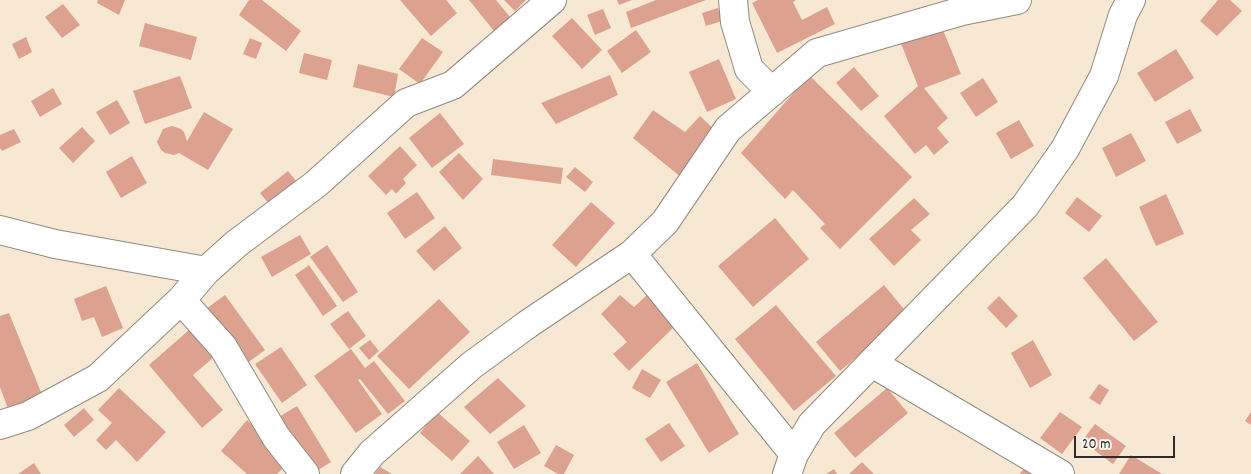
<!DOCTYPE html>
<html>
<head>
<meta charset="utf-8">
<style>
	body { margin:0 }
	#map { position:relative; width:1251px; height:474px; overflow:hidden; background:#f7e8d3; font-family:Dekko,sans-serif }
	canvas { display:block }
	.scale { position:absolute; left:1074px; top:436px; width:101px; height:22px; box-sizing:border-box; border:2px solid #2b2b2b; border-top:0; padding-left:6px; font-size:15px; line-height:18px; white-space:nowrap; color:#2b2b2b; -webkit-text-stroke:4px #fbf7ec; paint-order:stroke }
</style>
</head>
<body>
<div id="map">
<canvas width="1251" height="474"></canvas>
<div class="scale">20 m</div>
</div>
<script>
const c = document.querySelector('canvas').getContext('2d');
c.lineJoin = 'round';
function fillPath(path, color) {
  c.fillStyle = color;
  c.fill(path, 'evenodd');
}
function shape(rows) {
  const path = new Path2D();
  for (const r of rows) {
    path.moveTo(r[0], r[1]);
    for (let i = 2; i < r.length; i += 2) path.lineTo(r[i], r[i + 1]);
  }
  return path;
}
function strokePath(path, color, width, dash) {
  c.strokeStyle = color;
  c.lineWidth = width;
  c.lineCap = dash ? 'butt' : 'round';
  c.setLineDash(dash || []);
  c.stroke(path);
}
fillPath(shape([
	[98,0,125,0,119,15,97,3],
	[249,0,262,0,301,31,286,51,239,15],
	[400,0,446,0,457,13,431,36],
	[469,0,496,0,510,17,494,31],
	[504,0,526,0,515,11],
	[617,0,632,0,619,5],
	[656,0,706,0,631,28,626,12],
	[758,0,796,0,793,2,802,20,827,7,835,24,777,53,752,3],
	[1218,0,1230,0,1242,11,1217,36,1200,21],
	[63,4,80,25,62,38,45,17],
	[718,8,722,21,706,26,702,13],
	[603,9,611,28,595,35,587,15],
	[572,18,602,50,582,69,552,36],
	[145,23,197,37,191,60,139,46],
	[941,25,961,74,924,88,948,118,937,128,949,142,934,155,926,145,915,154,884,116,918,86,900,41],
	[636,30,651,52,622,73,607,51],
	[26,37,32,52,19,59,12,44],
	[250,38,262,43,256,59,243,54],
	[422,38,443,52,420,84,399,69],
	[1176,49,1194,78,1155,102,1137,73],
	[304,53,332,60,327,80,299,73],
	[719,59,736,99,707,112,689,72],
	[358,64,398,74,394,97,353,87],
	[854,67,879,96,861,111,836,83],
	[610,75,618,95,556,124,541,103],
	[809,75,912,177,840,249,820,228,825,224,793,190,785,199,741,153],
	[180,76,192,108,145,124,133,91],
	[983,78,998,102,976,117,960,93],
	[53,88,62,104,40,117,31,101],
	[117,100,130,123,110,135,96,112],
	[1190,109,1202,131,1177,144,1165,122],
	[653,110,685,132,700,116,719,134,682,178,633,138],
	[204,112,233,129,208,170,179,153,174,155,165,153,161,150,157,142,163,129,172,126,181,129,184,132,187,141],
	[440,113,464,144,432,168,409,138],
	[1019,120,1034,146,1011,159,996,133],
	[82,127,95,141,73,163,59,148],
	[14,129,21,142,2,151,0,148,0,135],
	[1131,133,1146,161,1116,177,1102,148],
	[400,146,417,165,403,179,406,183,396,194,392,189,386,195,368,176],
	[459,153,483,179,463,200,439,172],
	[132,156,147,183,121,198,106,172],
	[493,159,563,168,561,184,491,175],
	[575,167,593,182,585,192,566,177],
	[288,171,301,187,273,209,260,193],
	[417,192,435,218,405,239,387,213],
	[1166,194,1184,234,1156,246,1139,207],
	[1077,197,1102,216,1089,232,1065,213],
	[914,198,930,214,911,230,921,240,894,266,869,239],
	[591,202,615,223,576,267,552,245],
	[775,218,809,259,753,307,718,266],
	[445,226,462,248,434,271,416,251],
	[300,235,311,254,272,277,261,257],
	[327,245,358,292,343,302,310,257],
	[1106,258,1158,322,1134,341,1083,278],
	[309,265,337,306,323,316,295,275],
	[884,285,908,314,840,371,816,342],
	[106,286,123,328,102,337,94,317,82,321,74,299],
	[225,295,265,350,242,367,202,312],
	[620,295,634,307,647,295,675,326,629,371,613,354,627,342,601,314],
	[999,296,1018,316,1006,328,987,308],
	[439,299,470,332,409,389,377,356],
	[776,305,836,376,794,411,735,339],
	[348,311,366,336,349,349,330,324],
	[9,313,45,402,10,414,0,387,0,316],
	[197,323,221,351,193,375,223,410,202,428,149,365],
	[370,340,379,351,369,360,359,348],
	[1033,340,1052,375,1030,388,1011,353],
	[281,347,307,385,282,403,255,364],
	[351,349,365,368,374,361,405,401,388,414,360,379,358,380,382,414,356,433,314,376],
	[697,363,739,434,709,453,666,382],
	[642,369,661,380,650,398,632,388],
	[498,378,526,406,490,434,464,407],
	[1099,384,1109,390,1100,405,1089,398],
	[119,388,166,432,137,462,116,440,106,450,96,440,112,423,98,410],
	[887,388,908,413,855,458,834,433],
	[297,406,331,462,312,474,277,418],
	[84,408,94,420,74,437,64,425],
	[437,412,470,441,452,461,420,433],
	[1060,412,1082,427,1062,454,1040,438],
	[1251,412,1251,425,1245,421],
	[247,420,289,462,277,474,247,474,221,451],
	[669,423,685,446,661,462,645,439],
	[1095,424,1126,446,1113,464,1082,441],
	[524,425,541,453,514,469,497,442],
	[556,445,574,455,564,474,558,474,544,466],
	[1131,455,1162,474,1119,474],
	[478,456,494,474,460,474],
	[862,462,874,474,849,474],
	[34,463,41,474,18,474],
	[1026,465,1041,474,1020,474],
	[380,467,392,474,375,474],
	[834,469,837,474,826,474]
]), '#dca28f');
const minor = shape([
	[733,0,735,22,749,69,772,92],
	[0,230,55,244,206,271,236,244,316,184,406,103,453,85,552,0],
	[632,254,794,454],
	[181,300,223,347,276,437,305,474],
	[872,363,1060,474],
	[0,425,28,416,98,378,181,300,206,271],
	[355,474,372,453,472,365,528,324,632,254,665,222,728,129,817,53,962,11,1017,0],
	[787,474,794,454,812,424,1025,206,1065,149,1104,76,1123,15,1131,0]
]);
strokePath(minor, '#918a7f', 30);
strokePath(minor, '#fff', 28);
</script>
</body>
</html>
